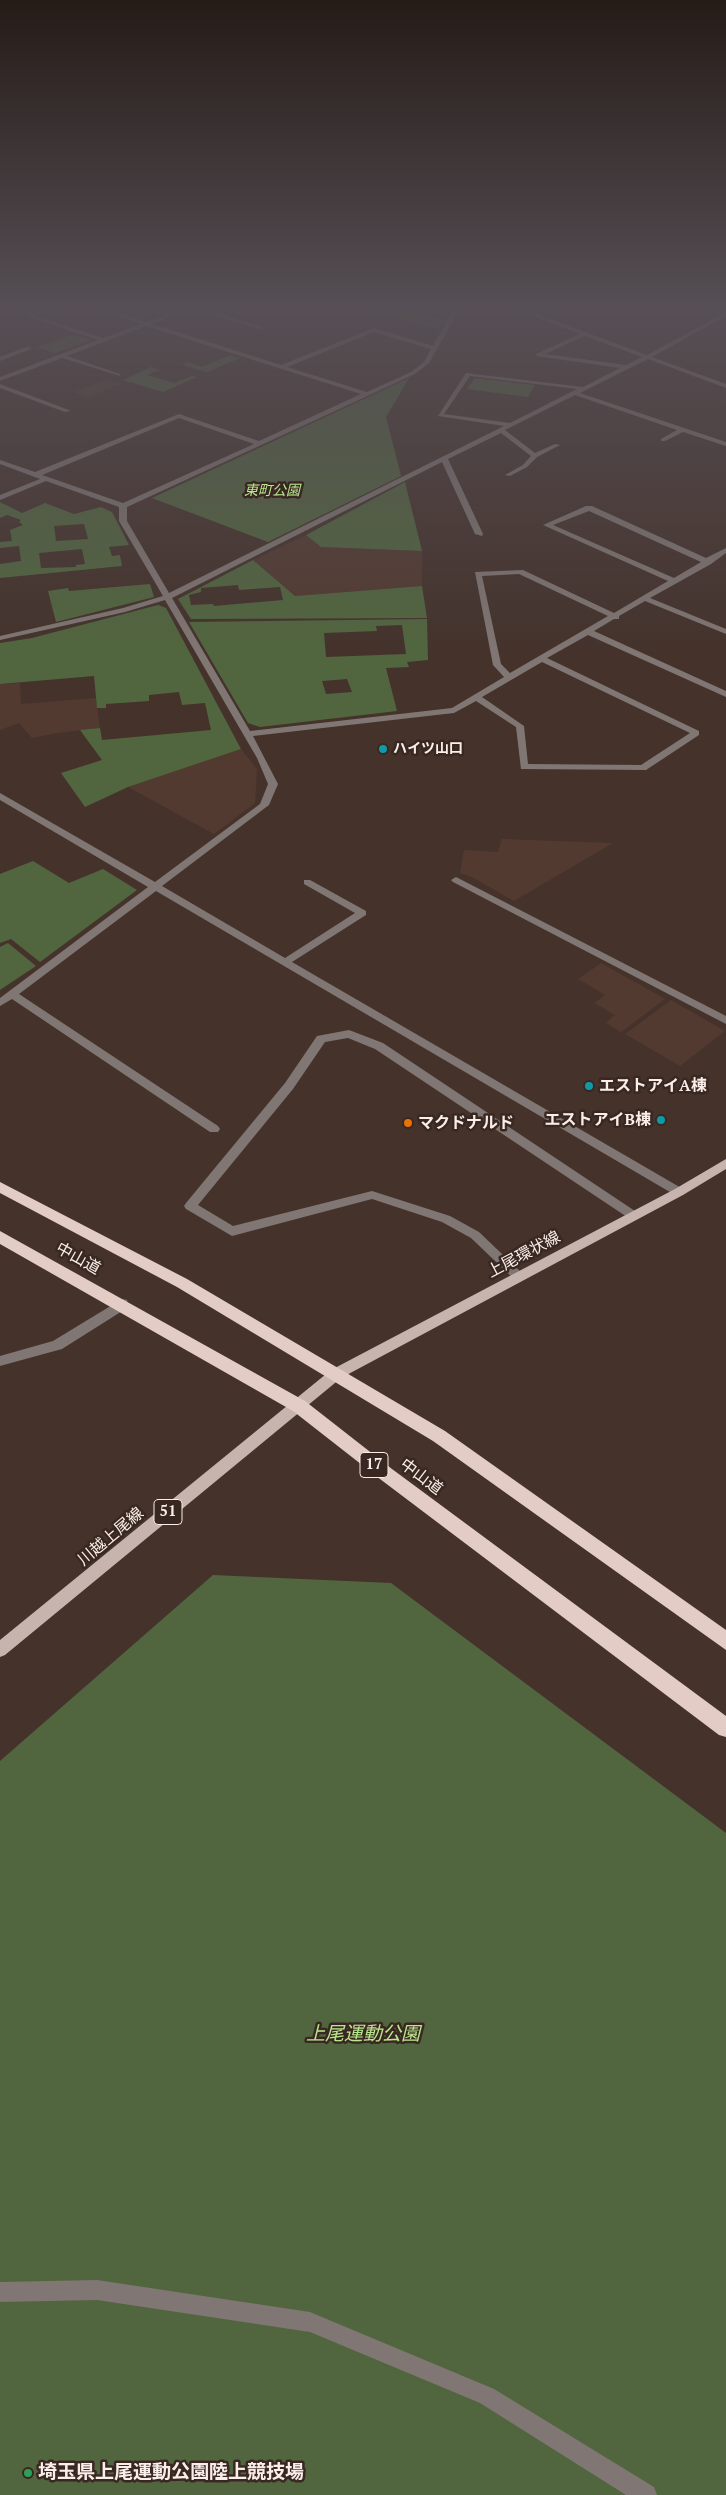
<!DOCTYPE html>
<html>
<head>
<meta charset="utf-8">
<style>
	body { margin:0 }
	canvas { display:block; background:#44322b }
</style>
</head>
<body>
<canvas width="726" height="2495"></canvas>
<script>
const c = document.querySelector('canvas').getContext('2d');
c.lineJoin = 'round';
function fillPath(path, color) {
  c.fillStyle = color;
  c.fill(path, 'evenodd');
}
function shape(rows) {
  const path = new Path2D();
  for (const r of rows) {
    path.moveTo(r[0], r[1]);
    for (let i = 2; i < r.length; i += 2) path.lineTo(r[i], r[i + 1]);
  }
  return path;
}
function strokePath(path, color, width, dash) {
  c.strokeStyle = color;
  c.lineWidth = width;
  c.lineCap = dash ? 'butt' : 'round';
  c.setLineDash(dash || []);
  c.stroke(path);
}
function drawText(font, color, halo, rows, align = 'center') {
  c.font = font + ' "PT Serif","Noto Sans JP",serif';
  c.lineWidth = 5;
  c.setLineDash([]);
  c.textBaseline = 'middle';
  c.strokeStyle = halo;
  c.fillStyle = color;
  for (const [text, x, y, turn = 0] of rows) {
    c.save();
    c.translate(x, y);
    c.rotate((+turn || 0) * Math.PI / 180);
    c.textAlign = isNaN(turn) ? turn : align;
    if (halo) c.strokeText(text, 0, 0);
    c.fillText(text, 0, 0);
    c.restore();
  }
}
fillPath(shape([
	[108,379,121,384,87,397,74,392],
	[306,535,321,547,422,551,422,586,295,596,253,560],
	[20,683,21,704,96,698,100,728,57,733,32,738,19,723,0,730,0,684],
	[241,749,257,769,255,803,214,834,128,787],
	[502,839,613,843,514,901,472,877,460,873,464,850,498,852],
	[601,963,665,999,621,1032,606,1023,615,1015,594,1003,605,995,578,979],
	[671,1000,725,1031,680,1066,625,1034]
]), '#523a30');
fillPath(shape([
	[376,307,394,311,400,308,444,320,438,329,368,310],
	[73,335,91,340,55,353,37,347],
	[230,355,240,358,207,372,182,365,188,362,202,367],
	[151,367,159,370,147,375,174,383,192,376,197,377,163,392,123,380],
	[409,378,386,417,401,476,268,542,152,498],
	[475,378,535,385,528,397,467,389],
	[405,482,422,551,321,547,306,535],
	[0,502,22,513,45,503,74,514,101,507,112,512,129,545,109,547,112,556,120,555,122,566,0,578,0,564,21,561,19,546,0,548,0,542,12,541,10,530,23,525,19,522,21,520,7,515,0,518],
	[84,524,88,539,56,541,54,526],
	[82,549,85,564,76,565,76,567,41,568,39,553],
	[253,560,295,596,422,586,427,618,191,619,178,599],
	[238,585,239,590,280,587,283,600,214,606,213,604,191,605,189,595,201,592,201,588],
	[150,584,154,597,56,622,48,591,68,588,69,591],
	[158,605,166,608,241,749,128,787,85,807,61,773,102,760,80,730,100,728,102,740,211,730,205,703,182,705,179,692,149,695,149,701,106,704,106,708,97,708,94,676,0,684,0,643,32,638],
	[427,619,428,660,407,662,409,667,386,668,397,711,260,727,248,723,189,622],
	[402,625,406,654,326,657,324,633,377,631,376,626],
	[347,679,352,692,326,694,322,681],
	[33,861,69,883,103,869,137,890,40,962,11,939,0,943,0,874],
	[8,943,36,966,0,990,0,947],
	[213,1575,391,1583,726,1833,726,2495,0,2495,0,1761]
]), '#51663e');
fillPath(shape([
	[48,307,56,307,34,316,103,338,141,324,90,307,98,307,146,322,186,307,197,307,265,328,260,329,191,309,152,324,281,365,374,328,433,346,455,307,461,307,429,363,415,374,127,507,127,521,169,593,504,426,438,416,466,373,583,387,620,368,536,356,536,354,580,334,510,307,518,307,647,355,726,312,726,316,652,357,726,384,726,388,648,359,580,393,726,442,726,446,683,432,665,441,661,441,661,439,677,430,575,395,505,430,535,453,555,444,560,445,537,457,527,467,510,476,505,475,523,465,531,456,501,433,448,459,483,534,482,536,475,534,442,462,172,598,250,731,452,708,504,677,493,665,475,572,523,570,614,613,668,581,543,525,586,506,592,506,706,558,726,548,726,553,711,564,650,598,726,629,726,634,645,601,619,616,619,619,614,619,594,631,726,691,726,697,588,635,547,658,699,731,699,735,646,770,521,769,516,727,476,701,454,713,253,736,278,784,269,805,162,886,285,958,355,913,304,884,304,880,310,880,366,911,366,915,292,962,683,1189,685,1192,683,1195,675,1195,156,891,19,994,218,1126,220,1129,218,1132,210,1132,12,999,0,1006,0,998,148,887,0,800,0,793,155,882,260,804,268,784,257,758,165,600,125,612,0,640,0,636,123,608,163,596,119,521,119,507,46,481,0,500,0,495,40,479,0,464,0,460,35,472,179,414,259,441,361,394,146,326,67,356,120,374,120,376,62,358,0,381,0,377,98,340,26,316,48,307],
	[374,332,431,349,424,362,411,372,367,392,287,367,374,332],
	[585,336,642,357,626,365,545,354,585,336],
	[470,376,577,389,510,423,444,414,470,376],
	[179,418,254,444,123,503,42,475,179,418],
	[589,511,701,562,674,578,553,525,589,511],
	[519,574,608,616,510,673,501,664,482,576,519,574],
	[542,662,690,733,641,765,528,764,524,726,482,697,542,662],
	[29,346,31,349,0,361,0,357,29,346],
	[0,384,69,410,70,411,65,412,0,388,0,384],
	[456,877,726,1016,726,1024,453,882,451,880,456,877],
	[349,1030,383,1043,638,1213,640,1216,638,1219,630,1219,375,1049,348,1038,325,1042,293,1089,198,1205,233,1226,372,1191,450,1216,479,1232,523,1274,525,1277,523,1280,515,1280,471,1238,442,1222,372,1199,232,1236,186,1209,184,1206,186,1203,285,1083,317,1036,349,1030],
	[122,1299,127,1300,128,1304,127,1308,62,1349,0,1366,0,1356,53,1341,122,1299],
	[97,2280,310,2312,494,2389,654,2487,657,2495,626,2495,480,2403,310,2332,97,2300,0,2302,0,2282,97,2280]
]), '#807673');
fillPath(shape([
	[726,1159,726,1169,683,1195,341,1378,5,1655,0,1657,0,1640,331,1370,675,1189,726,1159]
]), '#c8b4af');
fillPath(shape([
	[0,1182,187,1279,445,1431,726,1630,726,1650,433,1441,177,1287,0,1193,0,1182],
	[0,1231,305,1401,392,1469,726,1716,726,1737,719,1735,380,1479,293,1411,0,1244,0,1231]
]), '#e4ccc6');
const sky = c.createLinearGradient(0, 0, 0, 656);
sky.addColorStop(0, '#251c18');
sky.addColorStop(0.47, '#564f55');
sky.addColorStop(1, '#564f5500');
c.fillStyle = sky;
c.fillRect(0, 0, 726, 656);
for (const [x, y, r, color] of [
	[383,749,5,"#0f9aa8"],
	[589,1086,5,"#0f9aa8"],
	[661,1120,5,"#0f9aa8"],
	[408,1123,5,"#e8710a"],
	[28,2473,5,"#2e9e5b"]
]) {
  const dot = new Path2D();
  dot.arc(x, y, r, 0, 2 * Math.PI);
  c.fillStyle = color;
  c.fill(dot);
  strokePath(dot, '#392821', 2);
}
drawText('italic 14px', '#b9e68f', '#392821', [
	["東町公園",272,491]
]);
drawText('bold 14px', '#faeeea', '#392821', [
	["ハイツ山口",393,749]
], 'left');
for (const [x, y, w] of [
	[374,1465,28],
	[168,1512,28]
]) {
  const box = new Path2D();
  box.roundRect(x - w / 2, y - 12.5, w, 25, 4);
  c.fillStyle = '#392821';
  c.fill(box);
  strokePath(box, '#faeeea', 1);
}
drawText('bold 15px', '#faeeea', null, [
	["17",374,1465],
	["51",168,1512]
]);
drawText('bold 16px', '#faeeea', '#392821', [
	["エストアイA棟",599,1086],
	["エストアイB棟",651,1120,"right"],
	["マクドナルド",418,1123]
], 'left');
drawText('16px', '#faeeea', '#392821', [
	["上尾環状線",524,1255,-28],
	["中山道",78,1259,29],
	["中山道",421,1477,37],
	["川越上尾線",111,1537,-40]
]);
drawText('italic 19px', '#b9e68f', '#392821', [
	["上尾運動公園",363,2035]
]);
drawText('bold 19px', '#faeeea', '#392821', [
	["埼玉県上尾運動公園陸上競技場",38,2473]
], 'left');
</script>
</body>
</html>
